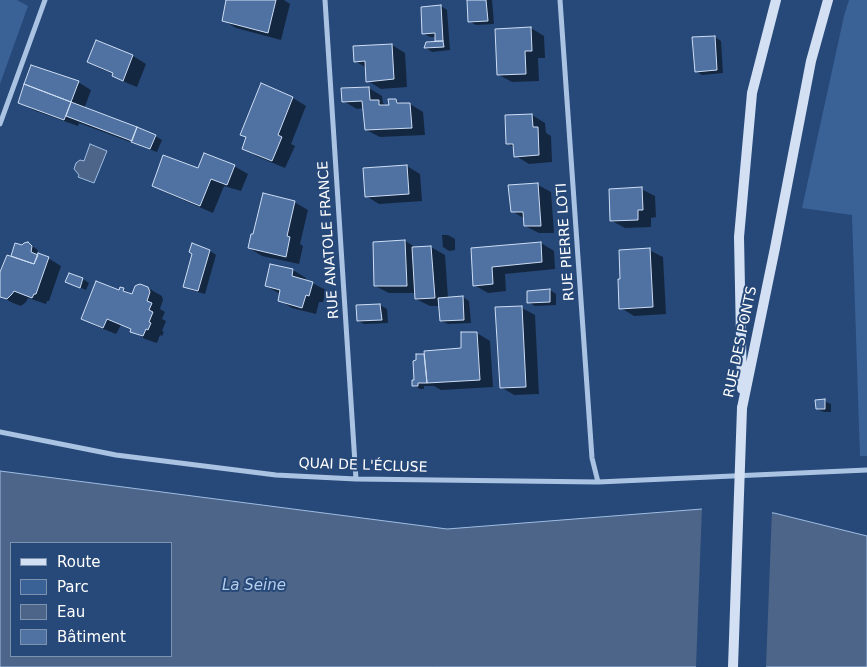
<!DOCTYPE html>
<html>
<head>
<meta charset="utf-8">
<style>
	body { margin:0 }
	#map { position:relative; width:867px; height:667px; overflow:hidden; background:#274979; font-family:"DejaVu Sans",sans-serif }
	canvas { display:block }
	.legend { position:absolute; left:10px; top:542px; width:162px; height:115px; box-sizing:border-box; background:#274979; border:1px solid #7d92af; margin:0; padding:6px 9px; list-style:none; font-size:15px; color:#fff }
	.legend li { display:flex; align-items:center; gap:10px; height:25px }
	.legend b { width:25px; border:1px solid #7d92af }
</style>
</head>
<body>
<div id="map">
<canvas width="867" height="667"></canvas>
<ul class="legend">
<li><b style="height:6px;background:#d3e0f4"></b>Route</li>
<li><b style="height:14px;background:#3b6297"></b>Parc</li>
<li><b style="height:14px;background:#4d6588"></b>Eau</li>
<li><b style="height:14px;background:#5072a3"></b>Bâtiment</li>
</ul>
</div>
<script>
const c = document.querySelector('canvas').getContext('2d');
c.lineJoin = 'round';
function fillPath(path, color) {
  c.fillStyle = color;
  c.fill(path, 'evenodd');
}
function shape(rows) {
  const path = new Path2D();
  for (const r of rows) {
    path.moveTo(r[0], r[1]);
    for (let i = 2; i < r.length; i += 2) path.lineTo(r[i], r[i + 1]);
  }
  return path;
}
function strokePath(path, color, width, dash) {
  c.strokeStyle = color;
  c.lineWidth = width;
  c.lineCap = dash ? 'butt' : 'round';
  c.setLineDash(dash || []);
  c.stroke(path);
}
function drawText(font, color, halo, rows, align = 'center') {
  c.font = font + ' "DejaVu Sans",sans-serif';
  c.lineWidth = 4;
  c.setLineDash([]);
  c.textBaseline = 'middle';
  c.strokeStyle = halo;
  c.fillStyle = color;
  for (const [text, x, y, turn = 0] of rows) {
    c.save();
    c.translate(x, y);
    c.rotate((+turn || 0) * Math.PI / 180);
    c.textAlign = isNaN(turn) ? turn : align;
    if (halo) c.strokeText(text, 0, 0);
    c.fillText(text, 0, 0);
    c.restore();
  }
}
fillPath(shape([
	[0,0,17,0,28,6,0,84],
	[849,0,867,0,867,456,860,456,852,215,802,208,844,16]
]), '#3b6297');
const water = shape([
	[90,144,107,151,94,183,78,177,79,175,74,169,76,163,80,160,84,161,90,144],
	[0,471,447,529,702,509,774,513,867,536,867,667,0,667,0,471],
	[11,543,171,543,171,656,11,656,11,543]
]);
fillPath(water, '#4d6588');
strokePath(water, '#9fbde3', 1);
fillPath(shape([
	[702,507,772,510,766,667,696,667]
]), '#274979');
fillPath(shape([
	[228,0,284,0,290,4,281,40,236,28,223,20],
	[468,0,492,0,494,24,476,25,469,21],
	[441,6,447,10,450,50,432,52,426,48,437,42,436,37,430,37,423,33],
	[531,28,544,36,545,58,538,58,539,81,512,82,499,75],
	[715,37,721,41,723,73,702,75,696,71],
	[96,42,133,56,146,64,137,87,127,83,114,75,114,74,101,69,88,62],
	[392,45,405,53,407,87,381,89,368,81,367,68,355,61],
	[78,82,91,90,84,109,155,136,162,140,157,152,79,123,78,126,33,110,20,102],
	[369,88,382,96,383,103,387,106,390,106,396,100,403,104,410,104,423,112,425,135,380,137,366,130,364,108,357,109,343,101],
	[293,98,306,106,291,144,295,146,285,168,256,156,243,148],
	[532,115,545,123,546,133,551,136,552,162,529,164,516,156,515,148,508,144],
	[234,166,248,174,241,191,224,186,213,213,167,193,153,185,199,170],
	[407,166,420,174,422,201,379,204,366,196],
	[538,185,551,192,554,233,539,233,525,226,525,219,512,211],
	[641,189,655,196,656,217,651,218,651,227,625,228,612,221],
	[294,202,308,210,300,244,303,246,299,264,262,256,249,248,254,235],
	[442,235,448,235,455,239,455,250,449,251,443,247],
	[405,241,417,248,431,247,445,255,448,298,463,297,469,301,471,323,448,324,441,321,440,306,430,306,416,299,416,293,389,293,375,286],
	[28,243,38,250,37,254,48,258,61,266,49,301,47,301,46,304,28,298,26,302,21,306,13,303,0,296,0,276,16,259,17,258,12,255,22,246],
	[541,243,554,251,555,269,505,274,506,291,488,293,474,285,472,249],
	[192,245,210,251,216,255,205,294,191,290,184,286,194,254],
	[649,250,663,257,666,314,634,316,621,308],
	[271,265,293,270,306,278,306,281,312,283,326,290,323,302,319,302,316,314,292,308,279,300,280,294,266,286],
	[83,279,89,283,86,290,67,282],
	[120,288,133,295,148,288,162,296,163,300,160,309,165,312,162,319,166,321,162,331,164,332,162,336,160,335,157,343,145,339,132,330,121,325,116,334,96,326,83,318,120,291],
	[550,290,556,294,556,305,535,306,528,302],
	[380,305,387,309,388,323,364,324,358,321],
	[522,308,535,315,539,394,514,395,501,387],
	[477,333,490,341,493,387,441,390,434,386,424,386,424,389,420,389,413,385,415,381,418,355,424,355,426,356,462,350],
	[824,401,831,404,831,412,824,412,817,409]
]), '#0007');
const building = shape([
	[226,0,276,0,268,33,222,21,226,0],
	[467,0,486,0,488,21,468,22,467,0],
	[441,5,443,41,435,41,435,33,422,34,421,7,441,5],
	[531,27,532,51,525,51,526,74,497,75,495,29,531,27],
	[715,36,717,70,695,72,692,37,715,36],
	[96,40,133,55,123,81,112,76,113,73,87,62,96,40],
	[443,41,444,47,424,48,426,42,443,41],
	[392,44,394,79,366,82,365,61,354,62,353,46,392,44],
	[31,65,79,81,71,102,24,84,31,65],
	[261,83,293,97,278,135,282,137,272,161,242,149,246,137,240,135,261,83],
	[24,84,71,102,64,120,18,103,24,84],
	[369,87,370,100,379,100,379,105,389,105,388,99,396,99,397,103,410,103,412,128,365,130,362,101,342,102,341,88,369,87],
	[71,102,137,127,132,141,66,116,71,102],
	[532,114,533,127,538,127,539,155,514,157,513,144,506,144,505,115,532,114],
	[137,127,156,135,150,149,131,142,137,127],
	[204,153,235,165,227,185,211,179,200,206,152,186,163,155,198,168,204,153],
	[407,165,409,194,365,197,363,168,407,165],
	[538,183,541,226,524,226,523,212,511,212,508,185,538,183],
	[642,187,643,210,638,210,638,220,610,221,609,189,642,187],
	[263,193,295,201,287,236,290,237,286,257,248,248,251,234,253,234,263,193],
	[405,240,407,286,374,286,373,242,405,240],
	[28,242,32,246,31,252,38,255,34,264,11,256,15,243,22,245,24,243,28,242],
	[541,242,542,262,492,267,493,284,473,286,471,248,541,242],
	[192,243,210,250,198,291,183,287,192,254,189,252,192,243],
	[431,246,435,298,415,299,412,247,431,246],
	[650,248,653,307,619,309,618,279,620,279,619,250,650,248],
	[38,253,49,257,36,294,34,294,32,298,14,291,12,294,7,299,0,297,0,272,7,255,34,264,38,253],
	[270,264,293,269,292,276,313,282,309,296,306,295,302,308,278,301,280,290,265,286,270,264],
	[69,273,83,278,80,288,65,282,69,273],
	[96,281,119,290,120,287,124,288,123,291,132,294,135,286,137,285,140,284,148,287,150,292,147,301,152,303,149,310,153,312,149,322,151,323,148,330,146,329,143,336,130,332,131,329,107,319,103,328,81,319,96,281],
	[550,289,550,302,527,303,527,291,550,289],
	[463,296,464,320,440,321,438,298,463,296],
	[380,304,382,320,357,321,356,305,380,304],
	[522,306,526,387,500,388,495,307,522,306],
	[461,332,477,332,480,380,427,383,424,351,461,348,461,332],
	[416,354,424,354,427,383,418,383,418,386,412,386,412,380,414,380,413,361,416,360,416,354],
	[825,399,825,409,816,409,815,400,825,399]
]);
fillPath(building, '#5072a3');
strokePath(building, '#cdddf3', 1);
strokePath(shape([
	[325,0,356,479],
	[560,0,592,458,598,482],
	[0,124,45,0],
	[0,432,116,455,276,475,356,479,598,482,867,470]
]), '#abc3e3', 5);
strokePath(shape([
	[742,389,739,237,752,93,776,0],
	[742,408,775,248,811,61,828,0]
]), '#d3e0f4', 10);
strokePath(shape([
	[733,667,742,408]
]), '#d3e0f4', 10);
drawText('14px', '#fff', '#274979', [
	["RUE ANATOLE FRANCE",329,240,-94],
	["RUE PIERRE LOTI",566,242,-94],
	["RUE DES PONTS",741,342,-78],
	["QUAI DE L'ÉCLUSE",363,466,2]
]);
drawText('italic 15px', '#b6cdeb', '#274979', [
	["La Seine",254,586]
]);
</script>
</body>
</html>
